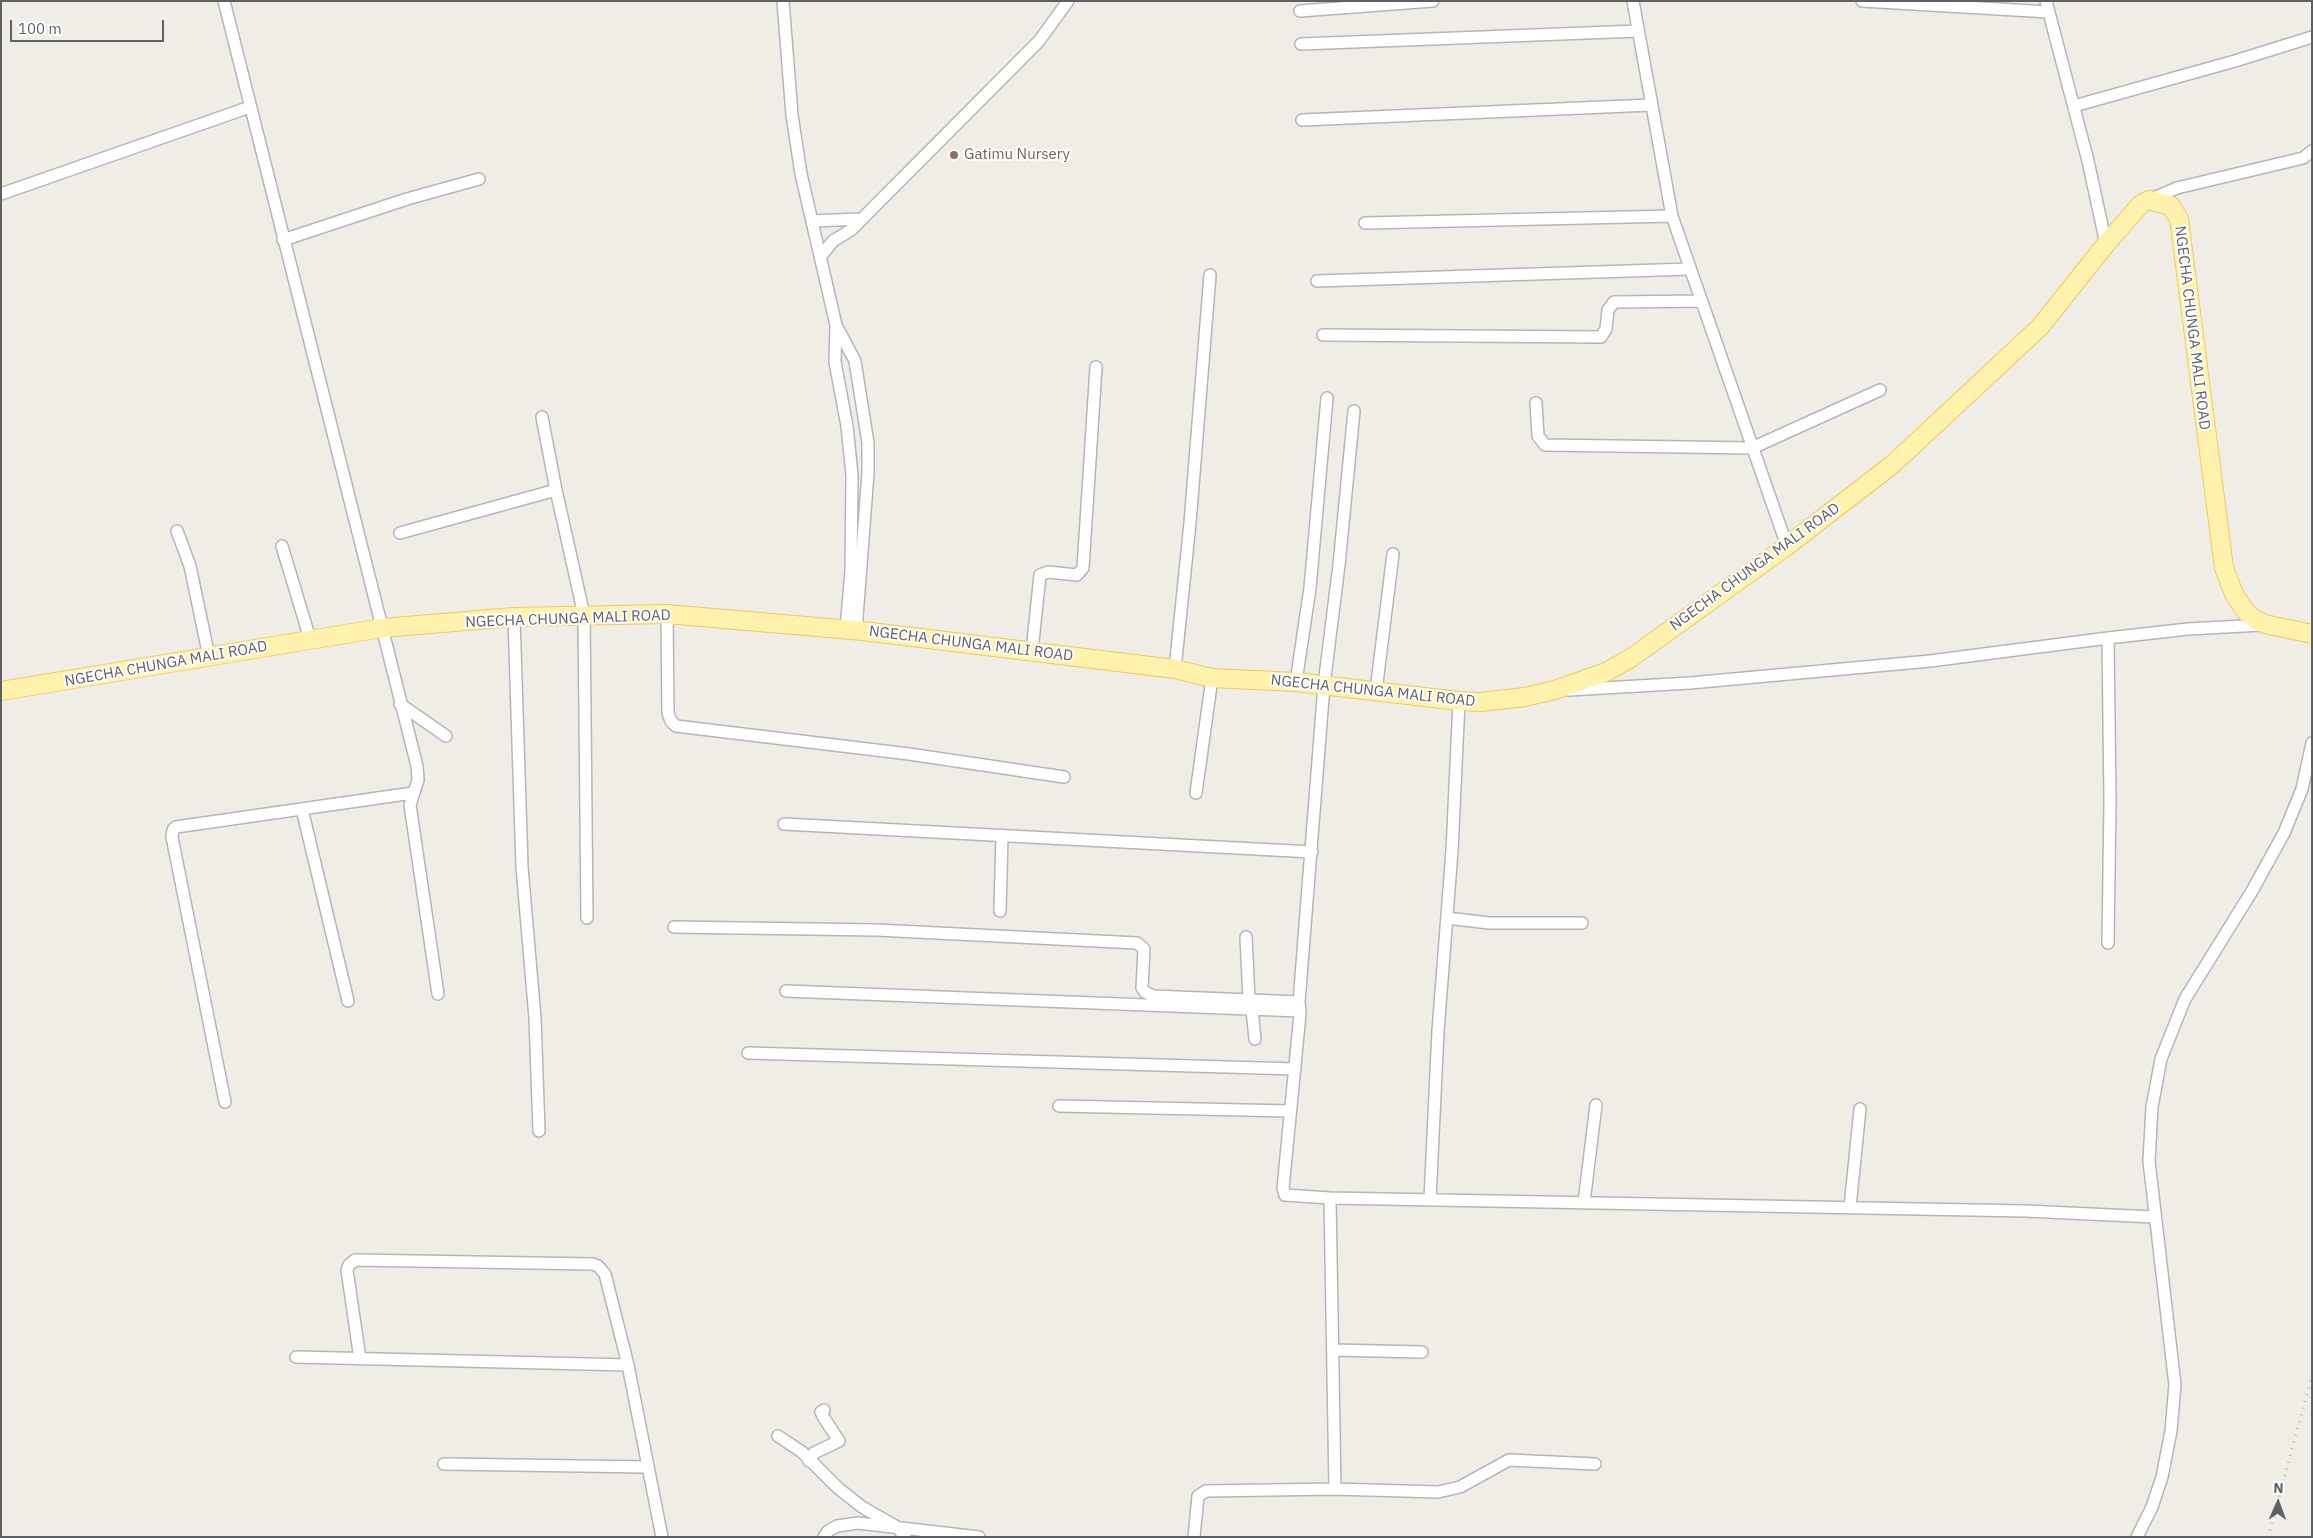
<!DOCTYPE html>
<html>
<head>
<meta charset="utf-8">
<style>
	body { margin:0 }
	#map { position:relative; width:2313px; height:1538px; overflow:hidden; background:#efede6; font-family:"IBM Plex Sans",sans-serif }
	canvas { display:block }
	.frame { position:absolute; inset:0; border:2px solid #5d6166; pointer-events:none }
	.north { position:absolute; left:2253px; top:1478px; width:50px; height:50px; -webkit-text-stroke:4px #fff; paint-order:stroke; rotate:2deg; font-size:14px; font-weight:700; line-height:20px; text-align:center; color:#5d6166 }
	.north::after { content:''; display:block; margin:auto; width:18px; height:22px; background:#5d6166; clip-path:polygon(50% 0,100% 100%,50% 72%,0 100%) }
	.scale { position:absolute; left:10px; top:20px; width:154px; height:22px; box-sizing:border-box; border:2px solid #5d6166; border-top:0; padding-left:6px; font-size:15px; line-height:18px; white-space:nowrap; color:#5d6166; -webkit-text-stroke:4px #fff; paint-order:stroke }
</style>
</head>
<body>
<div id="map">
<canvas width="2313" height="1538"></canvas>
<div class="frame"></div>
<div class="north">N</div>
<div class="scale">100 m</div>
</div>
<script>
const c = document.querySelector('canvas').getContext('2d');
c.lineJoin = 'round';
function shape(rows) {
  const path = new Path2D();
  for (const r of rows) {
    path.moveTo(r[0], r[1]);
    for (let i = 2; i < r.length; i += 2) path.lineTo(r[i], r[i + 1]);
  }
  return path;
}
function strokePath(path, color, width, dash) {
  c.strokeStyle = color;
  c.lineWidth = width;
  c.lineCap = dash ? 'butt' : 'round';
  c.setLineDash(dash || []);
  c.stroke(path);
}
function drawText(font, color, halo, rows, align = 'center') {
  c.font = font + ' "IBM Plex Sans",sans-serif';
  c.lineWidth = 4;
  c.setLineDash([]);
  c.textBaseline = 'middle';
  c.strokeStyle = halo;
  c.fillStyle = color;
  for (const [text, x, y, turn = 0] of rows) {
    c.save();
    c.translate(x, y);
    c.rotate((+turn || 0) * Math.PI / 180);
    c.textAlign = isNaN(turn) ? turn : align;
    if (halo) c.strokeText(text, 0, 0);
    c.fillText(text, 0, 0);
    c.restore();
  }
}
const minor = shape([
	[224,1,417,766,418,780,410,805,438,994],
	[783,1,792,115,801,174,836,325,835,362,847,426,852,475,851,571,846,629],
	[1633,1,1672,216,1787,546],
	[1862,1,2049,12],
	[2046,1,2088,161,2106,244],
	[1300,11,1433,1],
	[1301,44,1638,31],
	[2074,106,2235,61,2312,37],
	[1302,120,1651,105],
	[1,194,250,107],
	[2149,200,2177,188,2303,158,2312,151],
	[812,221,861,219],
	[1365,223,1672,216],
	[283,240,407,199,479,179],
	[820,257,833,241,851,230,1039,41,1068,1],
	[1317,281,1690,269],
	[837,327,855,361,868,443,868,473,856,630],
	[1323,335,1601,337,1606,329,1608,310,1614,302,1701,301],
	[1536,403,1538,436,1545,445,1752,448,1880,390],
	[1354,411,1339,565,1324,685,1299,1002,1300,1014,1283,1188,1285,1195,1330,1198,2026,1211,2154,1217],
	[542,417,556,490,584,615,587,918],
	[177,531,190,566,209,657],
	[400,533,556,490],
	[282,546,310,639],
	[667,614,668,713,671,721,676,726,909,754,1064,777],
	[514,617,522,867,535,1018,539,1131],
	[2108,638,2110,801,2108,943],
	[1032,651,1040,575,1048,572,1077,575,1083,568,1096,367],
	[1175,669,1190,523,1210,275],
	[1296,682,1310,588,1327,398],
	[1569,690,1690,683,1930,661,2108,638,2188,629,2262,625],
	[1376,691,1393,554],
	[400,704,446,736],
	[1196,793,1212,678],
	[302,809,348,1001],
	[784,824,1312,852],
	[1000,911,1002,836],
	[1447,918,1489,923,1582,923],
	[674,927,877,930,1137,943,1144,949,1142,988,1145,992,1153,996,1299,1002],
	[1246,937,1249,1000],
	[786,991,1300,1011],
	[1252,1010,1255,1039],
	[748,1053,1295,1069],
	[225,1102,172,837,173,830,176,827,413,793],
	[1059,1106,1290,1111],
	[1430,1199,1438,1031,1452,851,1459,701],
	[1584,1202,1596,1105],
	[1850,1207,1860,1109],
	[1333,1350,1422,1352],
	[296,1357,628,1365],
	[360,1359,347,1270,349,1265,355,1260,593,1264,598,1266,605,1274,628,1365,662,1537],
	[778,1436,802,1452,838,1488,862,1507,897,1527,905,1537],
	[809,1461,814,1453,839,1441,824,1418,821,1412,824,1410],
	[444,1464,648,1467],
	[1335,1489,1438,1492,1460,1487,1509,1460,1595,1464],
	[824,1537,828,1531,837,1526,858,1523,979,1537],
	[1194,1537,1198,1496,1206,1491,1335,1489,1330,1198],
	[2137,1537,2152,1507,2162,1477,2171,1431,2175,1385,2149,1161,2152,1107,2161,1059,2185,999,2252,891,2284,833,2302,789,2312,743]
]);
const primary = shape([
	[1,691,382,628,514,617,667,614,863,631,1175,669,1212,678,1296,682,1459,701,1481,702,1525,697,1555,690,1606,672,1631,658,1787,546,1893,464,2040,327,2106,244,2141,204,2149,200,2171,206,2179,219,2224,568,2234,594,2246,612,2256,620,2265,624,2312,634]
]);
strokePath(minor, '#b3b6ba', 14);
strokePath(primary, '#f0c95f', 20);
strokePath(minor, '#fff', 11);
strokePath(primary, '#fef2ac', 18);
strokePath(shape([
	[2268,1537,2312,1376]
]), '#b4b5b6', 3, [1, 6]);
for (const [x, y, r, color] of [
	[954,155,5,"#8d6e63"]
]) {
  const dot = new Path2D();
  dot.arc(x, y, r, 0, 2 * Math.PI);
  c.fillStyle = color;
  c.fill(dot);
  strokePath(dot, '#fff', 2);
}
drawText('15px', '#785e54', '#fff', [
	["Gatimu Nursery",964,155]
], 'left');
drawText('15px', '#5d6166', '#fff', [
	["NGECHA CHUNGA MALI ROAD",2192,328,83],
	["NGECHA CHUNGA MALI ROAD",1755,567,-36],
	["NGECHA CHUNGA MALI ROAD",568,619,-2],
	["NGECHA CHUNGA MALI ROAD",971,644,7],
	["NGECHA CHUNGA MALI ROAD",166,664,-10],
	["NGECHA CHUNGA MALI ROAD",1373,691,6]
]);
</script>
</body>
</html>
